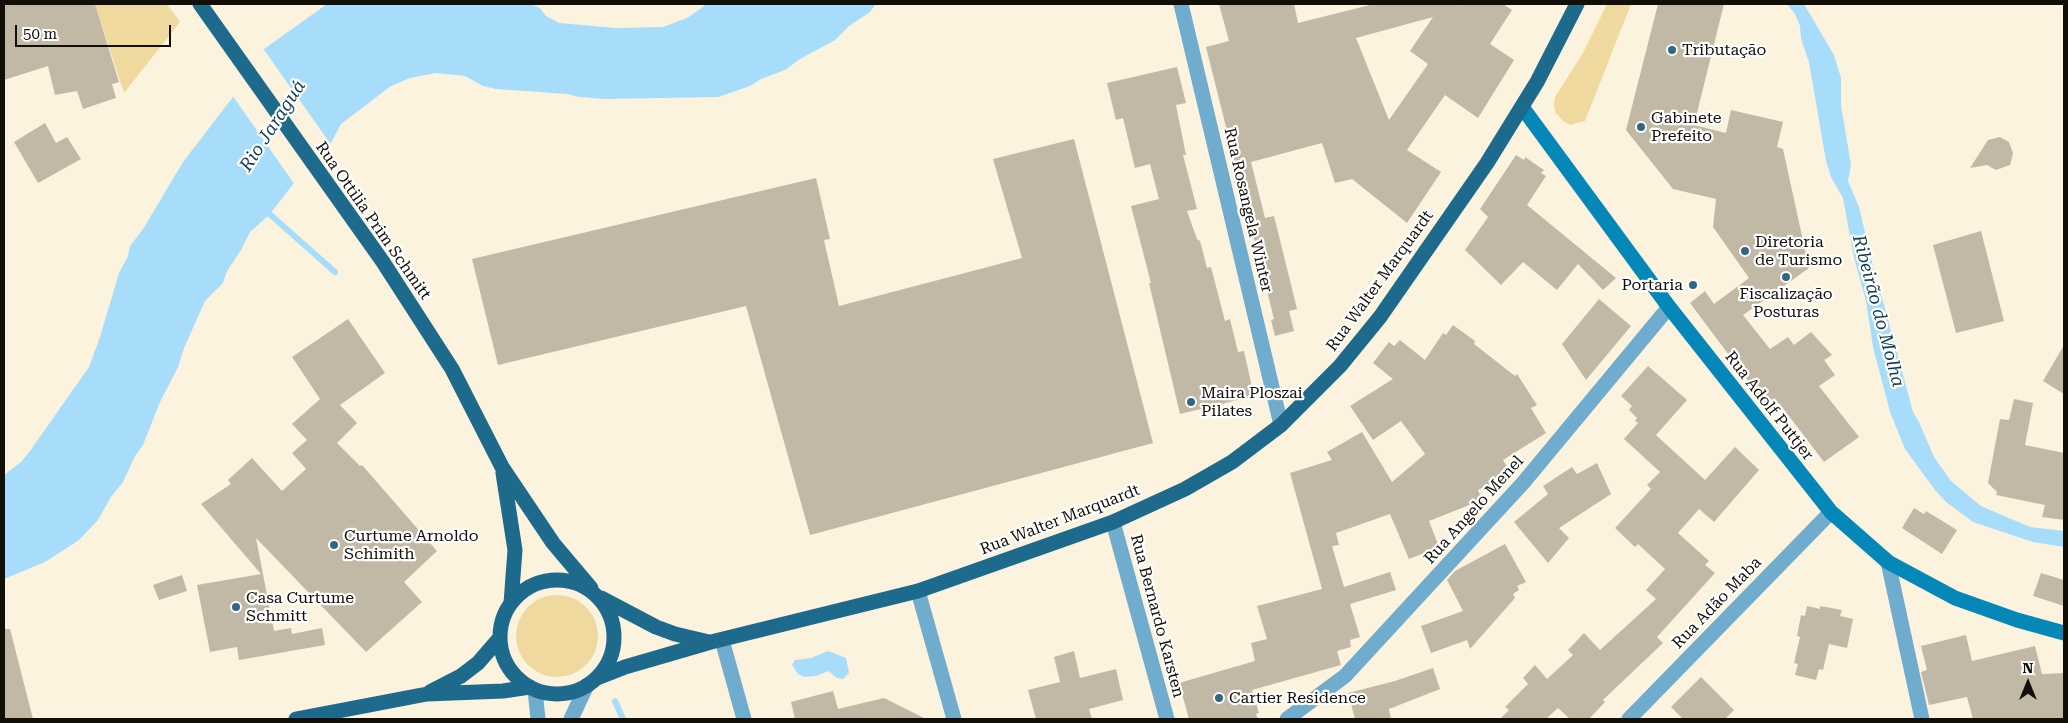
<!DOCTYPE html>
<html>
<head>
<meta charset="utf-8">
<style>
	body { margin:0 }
	#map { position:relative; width:2068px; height:723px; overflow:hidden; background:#fbf3de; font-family:"Roboto Serif",serif }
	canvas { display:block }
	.frame { position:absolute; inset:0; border:5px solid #110f08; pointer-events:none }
	.north { position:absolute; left:2003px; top:658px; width:50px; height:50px; -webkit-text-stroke:4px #fff; paint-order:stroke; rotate:0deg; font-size:14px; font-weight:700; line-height:20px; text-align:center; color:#110f08 }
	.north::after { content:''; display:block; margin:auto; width:18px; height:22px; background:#110f08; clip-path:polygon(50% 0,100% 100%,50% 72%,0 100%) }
	.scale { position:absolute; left:15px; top:25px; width:156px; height:22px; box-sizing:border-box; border:2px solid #110f08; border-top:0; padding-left:6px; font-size:15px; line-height:18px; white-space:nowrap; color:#110f08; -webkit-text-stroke:4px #fff; paint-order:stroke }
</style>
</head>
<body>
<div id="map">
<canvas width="2068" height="723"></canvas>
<div class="frame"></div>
<div class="north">N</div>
<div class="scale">50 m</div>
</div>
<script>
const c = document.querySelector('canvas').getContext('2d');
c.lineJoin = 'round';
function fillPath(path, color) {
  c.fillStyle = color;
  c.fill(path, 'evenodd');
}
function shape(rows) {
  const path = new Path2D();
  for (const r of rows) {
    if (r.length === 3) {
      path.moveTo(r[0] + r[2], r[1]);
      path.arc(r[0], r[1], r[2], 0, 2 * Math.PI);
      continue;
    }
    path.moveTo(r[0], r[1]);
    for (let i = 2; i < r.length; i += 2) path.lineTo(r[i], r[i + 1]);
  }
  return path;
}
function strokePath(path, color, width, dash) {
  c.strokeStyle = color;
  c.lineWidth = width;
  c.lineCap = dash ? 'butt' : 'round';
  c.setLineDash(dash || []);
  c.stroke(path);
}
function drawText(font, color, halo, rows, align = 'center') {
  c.font = font + ' "Roboto Serif",serif';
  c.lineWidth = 4.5;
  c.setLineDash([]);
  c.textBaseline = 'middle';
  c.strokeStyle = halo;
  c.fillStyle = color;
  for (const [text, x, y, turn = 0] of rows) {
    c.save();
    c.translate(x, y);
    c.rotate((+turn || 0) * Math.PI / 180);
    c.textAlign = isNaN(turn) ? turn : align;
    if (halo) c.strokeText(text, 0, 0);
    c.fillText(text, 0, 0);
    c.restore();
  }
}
fillPath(shape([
	[95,4,167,4,180,22,124,93],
	[1607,4,1631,4,1585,121,1570,125,1563,121,1555,112,1554,105,1555,97,1583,53],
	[557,636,41]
]), '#f0d99e');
fillPath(shape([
	[327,4,530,4,540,8,546,16,559,23,616,28,663,27,687,18,707,4,876,4,870,12,849,26,835,40,800,59,785,70,761,79,750,86,718,97,605,99,579,97,567,94,496,89,483,86,465,76,436,73,410,78,391,86,341,124,331,143,294,183,269,215,250,232,241,250,227,271,223,283,205,301,184,348,178,367,160,402,143,445,135,456,123,482,111,497,98,520,79,540,45,562,4,579,4,475,21,462,30,451,89,367,100,337,119,273,128,256,130,246,143,229,183,162,233,97,260,52],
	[1787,4,1804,4,1834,55,1841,78,1841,105,1851,165,1848,181,1859,207,1877,284,1883,301,1913,412,1919,422,1934,457,1951,481,1981,506,2030,527,2064,531,2064,547,2033,542,1973,522,1946,502,1935,490,1905,449,1890,412,1873,347,1866,301,1854,258,1843,198,1831,177,1826,161,1809,62,1801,39,1800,26,1795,14],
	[828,651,846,658,849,673,843,679,837,678,828,671,816,676,804,677,798,674,792,665,795,660,811,658]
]), '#a7ddfb');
fillPath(shape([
	[262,47,332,146,295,185,232,95,243,72]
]), '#fbf3de');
strokePath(shape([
	[265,210,335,272],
	[615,701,623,719]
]), '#a7ddfb', 6);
fillPath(shape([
	[4,4,95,4,119,82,112,84,116,98,83,109,77,91,55,95,48,66,4,80],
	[1219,4,1294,4,1298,23,1374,4,1461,4,1461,6,1462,4,1503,4,1512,10,1490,44,1514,60,1478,118,1445,95,1407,150,1441,172,1407,223,1352,179,1335,183,1322,143,1251,162,1265,218,1274,216,1297,309,1289,311,1294,331,1275,336,1271,320,1274,319,1206,47,1229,41],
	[1433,17,1410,51,1428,64,1389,120,1356,38],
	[1658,4,1724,4,1694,125,1726,133,1731,110,1783,122,1777,147,1783,149,1809,268,1743,315,1770,349,1788,337,1794,345,1811,332,1832,355,1824,360,1835,375,1819,386,1859,437,1824,462,1779,403,1770,410,1690,303,1705,291,1714,304,1749,278,1713,227,1716,199,1673,189,1626,130],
	[1177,67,1186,103,1176,105,1186,155,1183,155,1197,209,1187,211,1197,239,1200,241,1207,268,1211,267,1225,321,1230,319,1238,352,1244,351,1254,396,1180,414,1149,283,1151,283,1131,206,1159,199,1150,164,1135,168,1123,118,1116,120,1107,83],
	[45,123,56,143,67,137,81,159,38,183,14,142],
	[2000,137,2009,142,2013,153,2010,165,1996,170,1987,165,1970,168,1988,140],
	[1074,139,1153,443,810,535,746,306,498,365,472,259,816,178,830,239,824,240,839,306,1022,258,993,159],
	[1516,155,1524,160,1525,157,1544,170,1541,173,1546,176,1527,205,1616,278,1603,290,1578,264,1557,290,1523,262,1501,285,1465,250,1488,217,1480,209],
	[1981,231,2004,321,1956,333,1933,245],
	[1599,299,1631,326,1586,380,1562,344],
	[348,319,385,373,340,405,357,423,337,443,360,466,362,465,437,551,404,582,422,602,366,652,256,538,274,631,291,628,292,634,322,628,325,645,239,660,237,647,210,652,197,585,261,574,201,504,231,484,228,480,252,458,282,491,306,469,292,453,307,440,292,424,320,399,292,357],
	[1453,325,1475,341,1474,344,1515,376,1517,374,1537,405,1531,408,1546,433,1503,460,1511,473,1478,490,1482,500,1429,521,1439,547,1409,559,1390,514,1336,533,1339,545,1332,546,1344,587,1390,572,1396,590,1350,604,1360,637,1350,640,1351,647,1337,651,1341,665,1252,690,1259,713,1256,714,1258,719,1189,719,1179,683,1255,661,1251,643,1267,639,1257,606,1322,589,1290,473,1332,460,1327,452,1362,432,1392,482,1425,454,1401,421,1373,440,1350,406,1393,379,1373,363,1389,342,1394,346,1400,340,1425,360,1443,333,1446,335],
	[2064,345,2064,394,2043,381],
	[1648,366,1687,400,1656,435,1705,480,1735,447,1759,470,1714,522,1699,509,1678,533,1709,561,1705,565,1715,573,1657,637,1663,643,1603,700,1605,702,1589,719,1570,719,1558,708,1546,719,1500,719,1509,710,1505,707,1528,684,1523,678,1535,665,1547,679,1573,655,1568,650,1584,633,1600,650,1656,599,1646,590,1665,569,1638,544,1635,547,1615,528,1651,489,1647,485,1660,472,1624,439,1638,423,1635,421,1637,418,1629,410,1632,406,1621,396],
	[2014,399,2033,403,2025,445,2064,453,2064,520,2042,517,2045,505,1996,495,1997,492,1988,483,2000,419,2009,420],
	[1597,463,1611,494,1559,528,1569,538,1548,563,1514,522,1548,494,1543,486,1572,467,1577,474],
	[1914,508,1924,514,1926,511,1957,530,1942,554,1902,528],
	[1505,544,1526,582,1517,586,1519,590,1513,594,1515,598,1470,649,1467,640,1431,653,1421,626,1463,611,1447,580,1455,571],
	[2041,573,2064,580,2064,606,2033,596],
	[182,575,187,591,159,600,153,585],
	[1807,606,1820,609,1820,606,1842,610,1840,616,1853,619,1847,648,1829,644,1823,670,1819,669,1816,680,1795,675,1798,664,1794,663,1800,637,1797,636,1801,615,1805,616],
	[4,629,10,629,33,719,4,719],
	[1966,635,1972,661,2035,646,2042,674,2064,673,2064,719,1973,719,1967,697,1929,705,1921,672,1927,670,1921,646],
	[1074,651,1080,678,1116,669,1123,700,1089,709,1092,719,1036,719,1028,690,1060,682,1054,657],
	[1433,668,1440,689,1389,709,1391,719,1355,719,1348,693,1395,681],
	[1701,677,1734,710,1725,719,1683,719,1671,707],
	[833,691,838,709,884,698,926,719,795,719,791,702]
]), '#c1b9a6');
strokePath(shape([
	[1181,4,1281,425],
	[1113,522,1167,719],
	[1888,562,1922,719],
	[918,591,954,719],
	[722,640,744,719],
	[535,690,538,719],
	[571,719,587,685],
	[1287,719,1345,676,1523,483,1669,307],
	[1629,719,1831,512]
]), '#6faccd', 15);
strokePath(shape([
	[1522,107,1669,307,1831,512,1888,562,1955,598,2017,620,2064,633]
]), '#0588b8', 15);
strokePath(shape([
	[200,4,383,262,452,369,502,467,553,543,591,588],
	[503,473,515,550,511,603],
	[557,637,57],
	[601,598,656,627,675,634,709,642],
	[597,678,625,667,711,642,918,591,1113,522,1185,489,1232,462,1281,425,1340,366,1380,317,1487,163,1537,82,1577,4],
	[430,692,461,676,478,663,498,640],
	[296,719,427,694,503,691,530,687]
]), '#1d6a8c', 15);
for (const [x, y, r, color] of [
	[1672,50,5,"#316782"],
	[1641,127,5,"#316782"],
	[1745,251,5,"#316782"],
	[1786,277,5,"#316782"],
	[1693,285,5,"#316782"],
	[1191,402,5,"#316782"],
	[334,545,5,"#316782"],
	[236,607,5,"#316782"],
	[1219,698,5,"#316782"]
]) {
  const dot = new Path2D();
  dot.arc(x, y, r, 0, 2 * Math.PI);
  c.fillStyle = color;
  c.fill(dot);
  strokePath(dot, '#fff', 2);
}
drawText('16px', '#110f08', '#fff', [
	["Tributação",1682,50],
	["Gabinete",1651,118],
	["Prefeito",1651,136],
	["Diretoria",1755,242],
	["de Turismo",1755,260],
	["Portaria",1683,285,"right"],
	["Fiscalização",1786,294,"center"],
	["Posturas",1786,312,"center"],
	["Maira Ploszai",1201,393],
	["Pilates",1201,411],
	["Curtume Arnoldo",344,536],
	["Schimith",344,554],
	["Casa Curtume",246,598],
	["Schmitt",246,616],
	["Cartier Residence",1229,698]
], 'left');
drawText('16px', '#110f08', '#fff', [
	["Rua Rosangela Winter",1248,210,77],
	["Rua Ottilia Prim Schmitt",373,221,55],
	["Rua Walter Marquardt",1380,281,-54],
	["Rua Adolf Puttjer",1769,406,52],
	["Rua Angelo Menel",1474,510,-48],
	["Rua Walter Marquardt",1060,520,-21],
	["Rua Adão Maba",1717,603,-46],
	["Rua Bernardo Karsten",1157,616,75]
]);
drawText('italic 18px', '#113d51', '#fff', [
	["Rio Jaraguá",273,126,-57],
	["Ribeirão do Molha",1878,311,75]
]);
</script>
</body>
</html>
